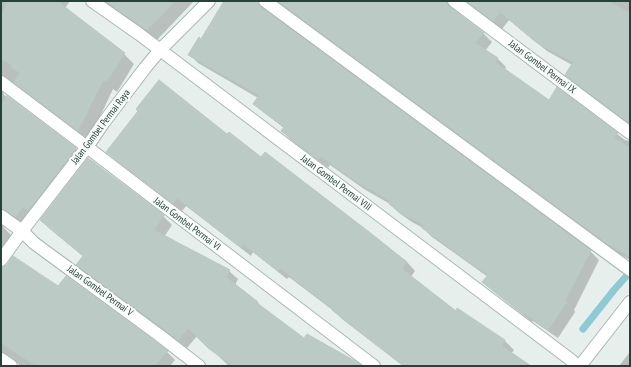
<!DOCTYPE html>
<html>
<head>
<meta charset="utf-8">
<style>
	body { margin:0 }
	#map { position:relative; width:631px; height:367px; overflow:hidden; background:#e6efeb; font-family:"PT Sans Narrow",sans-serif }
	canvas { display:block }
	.frame { position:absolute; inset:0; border:2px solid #24423a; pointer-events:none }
</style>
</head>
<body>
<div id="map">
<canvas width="631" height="367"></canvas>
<div class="frame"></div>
</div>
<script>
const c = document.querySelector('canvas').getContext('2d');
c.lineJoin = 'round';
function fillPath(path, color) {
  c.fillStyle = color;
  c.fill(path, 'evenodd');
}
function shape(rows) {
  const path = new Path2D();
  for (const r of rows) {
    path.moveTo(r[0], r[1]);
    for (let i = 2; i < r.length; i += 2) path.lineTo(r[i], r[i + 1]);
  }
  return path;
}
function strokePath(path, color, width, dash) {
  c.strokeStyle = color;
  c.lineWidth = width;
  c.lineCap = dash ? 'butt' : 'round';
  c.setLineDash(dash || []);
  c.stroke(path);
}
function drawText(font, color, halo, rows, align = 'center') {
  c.font = font + ' "PT Sans Narrow",sans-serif';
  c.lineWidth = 4;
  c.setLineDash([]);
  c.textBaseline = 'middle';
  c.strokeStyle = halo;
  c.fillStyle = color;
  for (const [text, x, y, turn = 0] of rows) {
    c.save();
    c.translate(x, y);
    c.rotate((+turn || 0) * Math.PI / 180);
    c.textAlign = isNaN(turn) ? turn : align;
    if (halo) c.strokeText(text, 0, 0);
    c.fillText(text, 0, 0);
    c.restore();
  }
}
fillPath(shape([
	[1,1,70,1,65,8,124,54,134,64,117,92,113,89,89,140,17,86,12,84,5,87,3,92,4,95,76,149,86,159,38,220,33,216,26,226,5,221,3,225,4,228,15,239,1,260],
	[96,1,194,1,157,40,107,5],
	[225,1,630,1,630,125,575,84,566,75,572,65,547,51,509,20,502,29,468,4,465,2,457,6,455,10,456,13,483,33,492,42,485,51,497,58,506,67,505,70,549,101,557,89,625,140,630,141,630,260,616,252,280,4,276,2,267,6,266,10,266,13,590,251,599,260,574,310,575,312,558,338,533,321,532,322,493,291,484,282,488,277,432,237,423,228,412,222,399,213,390,204,364,189,330,165,328,168,324,165,291,140,282,131,284,128,263,112,254,103,258,98,198,63,189,54,201,40],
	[228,135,407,262,415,271,411,277,456,312,458,310,505,341,514,350,511,354,529,366,403,366,342,319,335,312,289,277,287,279,253,252,251,256,186,206,182,211,117,161,108,152],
	[89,159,163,216,172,225,164,237,229,271,238,279,235,285,258,303,265,310,305,340,360,366,229,366,197,336,187,348,86,273,77,264,84,257,50,229,41,220],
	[1,280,58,288,167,352,175,360,170,366,19,366,19,364,11,360,1,366],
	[630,352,630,366,619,366]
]), '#0003');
strokePath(shape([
	[583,329,614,290,630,272]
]), '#8ec9d4', 7);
const building = shape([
	[8,1,57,1,125,53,106,82,103,80,78,131,14,83,20,73,11,67,12,65,1,59,1,15,8,1],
	[105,1,175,1,147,30,105,1],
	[224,1,258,1,258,4,261,7,591,250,565,301,567,302,548,330,524,313,523,314,482,282,488,275,422,228,424,225,402,214,389,204,390,201,354,180,321,157,319,159,314,156,281,131,284,127,253,104,259,95,188,55,199,37,201,39,224,1],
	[278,1,447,1,447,4,450,7,484,33,475,43,498,58,495,62,549,100,557,87,618,133,614,138,630,148,630,257,606,243,278,1],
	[466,1,607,1,630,13,630,117,627,121,565,75,573,62,537,43,500,12,493,21,466,1],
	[159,80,227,134,229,132,261,157,265,152,373,235,407,262,402,269,456,311,457,308,505,340,502,346,531,366,404,366,332,310,333,309,280,268,278,271,243,244,242,248,177,198,173,203,106,152,138,111,136,109,159,80],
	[7,96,76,148,28,211,23,207,15,217,5,210,1,209,1,106,7,96],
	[88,158,164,215,154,230,230,270,226,277,258,302,257,303,304,338,307,334,355,361,362,366,233,366,208,348,188,328,178,340,76,265,83,256,40,220,88,158],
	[13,256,58,286,66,276,168,351,154,366,36,366,1,343,1,267,4,267,7,265,13,256]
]);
fillPath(building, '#bbcac4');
strokePath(building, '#b8c9c2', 1);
const street = shape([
	[92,1,139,34,571,360,578,366],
	[265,1,630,270],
	[454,1,630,133],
	[1,82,87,147,100,157,374,366],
	[1,216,22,231,34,243,159,335,199,366],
	[1,260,22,231,87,147,104,122,145,68,160,50,209,1],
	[1,359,11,366],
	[580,366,630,302]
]);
strokePath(street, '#a8b8b2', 14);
strokePath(street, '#fff', 12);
drawText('10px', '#24423a', '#f7fbf9', [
	["Jalan Gombel Permai IX",542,67,37],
	["Jalan Gombel Permai Raya",101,127,-53],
	["Jalan Gombel Permai VIII",336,183,37],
	["Jalan Gombel Permai VI",187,224,37],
	["Jalan Gombel Permai V",100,291,36]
]);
</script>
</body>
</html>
